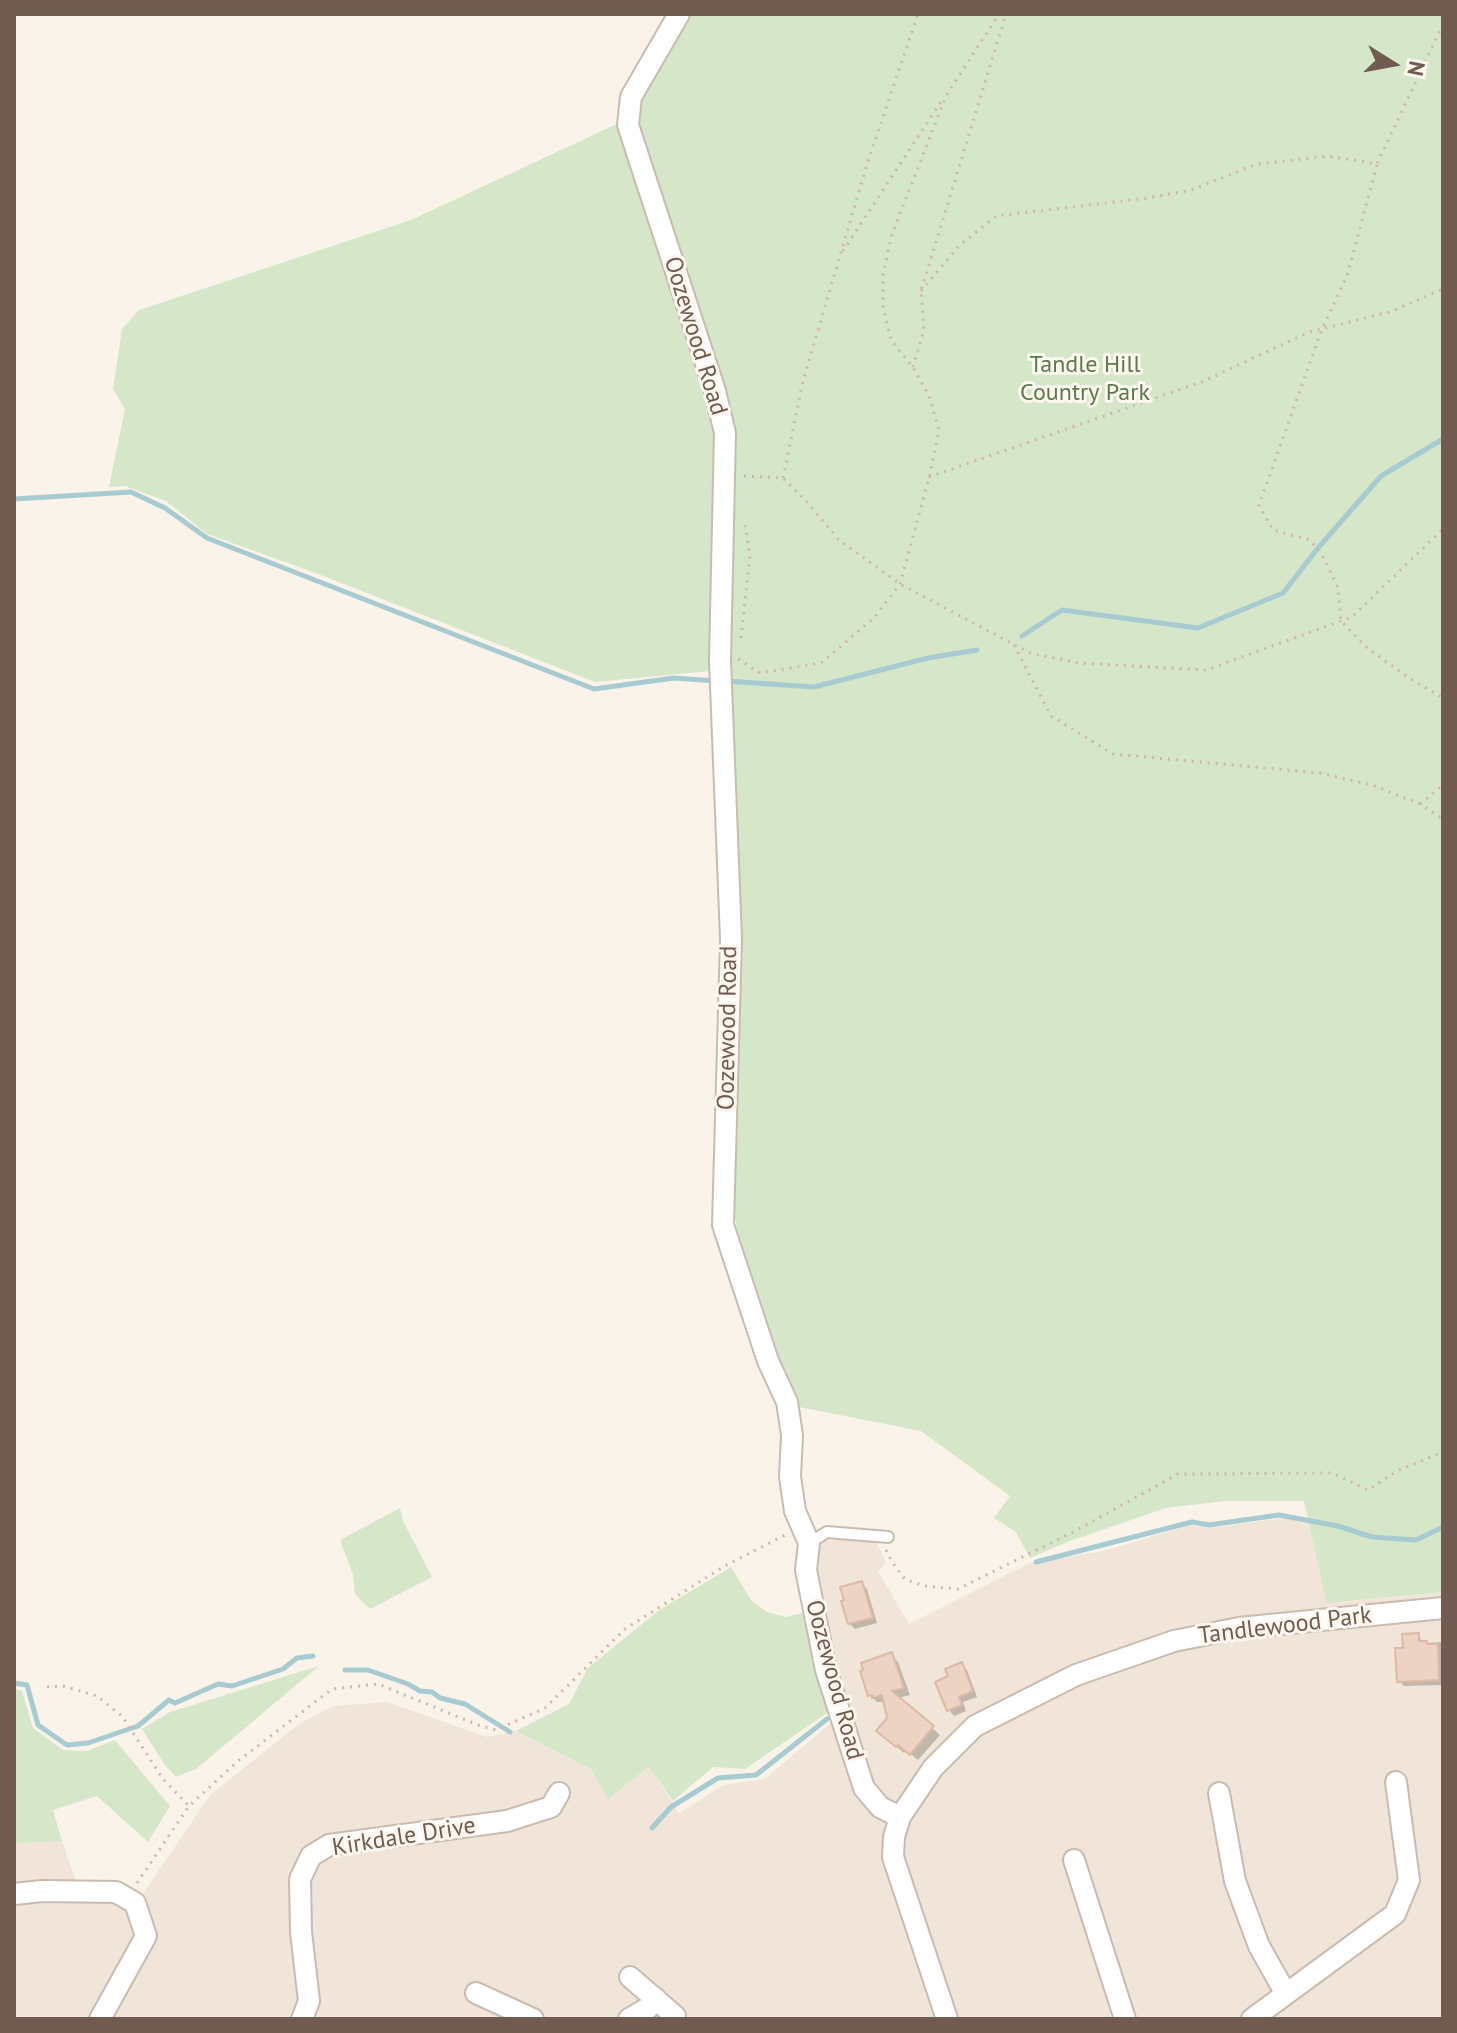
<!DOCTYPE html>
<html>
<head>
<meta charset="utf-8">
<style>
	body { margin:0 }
	#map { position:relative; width:1457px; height:2033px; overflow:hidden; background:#faf3e9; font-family:"PT Sans",sans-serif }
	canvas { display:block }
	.frame { position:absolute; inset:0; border:16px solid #715b50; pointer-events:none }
	.north { position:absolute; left:1353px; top:24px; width:80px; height:80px; -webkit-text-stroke:6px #fdf7ef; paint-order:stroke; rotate:101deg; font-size:22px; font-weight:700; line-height:32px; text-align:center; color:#715b50 }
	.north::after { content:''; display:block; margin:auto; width:28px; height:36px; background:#715b50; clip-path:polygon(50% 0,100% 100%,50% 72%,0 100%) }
</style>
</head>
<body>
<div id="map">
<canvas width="1457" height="2033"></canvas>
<div class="frame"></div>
<div class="north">N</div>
</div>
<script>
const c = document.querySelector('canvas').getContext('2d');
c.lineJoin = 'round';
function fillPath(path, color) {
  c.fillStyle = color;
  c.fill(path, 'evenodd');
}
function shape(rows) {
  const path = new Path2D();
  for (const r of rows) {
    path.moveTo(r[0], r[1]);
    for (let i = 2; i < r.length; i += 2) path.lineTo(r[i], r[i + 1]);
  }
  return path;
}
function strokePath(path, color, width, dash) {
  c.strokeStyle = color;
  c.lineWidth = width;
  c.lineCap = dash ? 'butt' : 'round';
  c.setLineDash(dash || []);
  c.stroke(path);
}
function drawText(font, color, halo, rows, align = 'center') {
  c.font = font + ' "PT Sans",sans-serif';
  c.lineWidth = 6;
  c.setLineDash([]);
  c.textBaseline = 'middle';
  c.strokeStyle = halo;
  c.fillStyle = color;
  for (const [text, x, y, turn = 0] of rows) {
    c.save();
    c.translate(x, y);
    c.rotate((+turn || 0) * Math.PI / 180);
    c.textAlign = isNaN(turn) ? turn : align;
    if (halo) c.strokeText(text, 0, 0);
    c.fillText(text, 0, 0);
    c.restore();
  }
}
fillPath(shape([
	[1286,1518,1323,1526,1341,1602,1443,1592,1443,2019,14,2019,14,1843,62,1841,77,1884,118,1881,143,1894,210,1795,300,1723,334,1706,387,1702,487,1737,516,1731,591,1769,649,1765,679,1813,723,1785,765,1779,832,1722,814,1553,823,1541,843,1539,876,1542,886,1563,878,1571,909,1624,1030,1563,1104,1551,1190,1525,1208,1528]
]), '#f0e5d8');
fillPath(shape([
	[687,14,1443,14,1443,1592,1327,1603,1304,1501,1225,1501,1166,1508,1067,1542,1030,1558,1016,1532,994,1518,1010,1496,921,1431,799,1407,791,1400,739,1253,733,1193,742,919,725,659,731,473,637,128,636,113,643,90],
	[621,122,713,422,716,480,710,671,595,682,313,572,207,534,166,501,125,486,109,487,125,409,113,389,122,329,139,310,411,220],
	[400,1508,403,1521,432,1577,370,1609,355,1594,353,1575,340,1540],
	[731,1567,751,1600,767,1612,785,1617,807,1612,830,1711,745,1769,713,1767,673,1801,649,1766,608,1799,591,1769,516,1731,569,1704,588,1668,658,1611],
	[319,1666,196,1769,176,1777,165,1765,142,1729,170,1712],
	[14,1689,22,1691,33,1728,63,1750,87,1751,115,1740,170,1806,148,1842,97,1796,53,1810,62,1841,14,1843]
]), '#d5e6c9');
fillPath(shape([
	[861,1583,867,1589,877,1623,855,1629,849,1623],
	[1418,1635,1423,1643,1443,1642,1443,1685,1404,1686,1399,1681,1405,1650],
	[891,1655,898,1662,910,1695,898,1698,940,1735,918,1760,906,1750,904,1753,886,1738,889,1719,885,1702,877,1702,870,1695],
	[961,1664,967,1670,977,1697,963,1702,966,1711,954,1716,949,1710,938,1683,951,1677]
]), '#0003');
strokePath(shape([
	[14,499,131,492,165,508,207,538,594,689,674,678,716,681],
	[1022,636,1062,610,1198,628,1283,593,1318,548,1381,476,1443,439],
	[726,681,814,687,928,658,977,650],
	[1036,1562,1192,1522,1209,1525,1279,1515,1338,1526,1372,1537,1416,1540,1443,1527],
	[345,1670,368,1670,408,1684,420,1691,432,1692,440,1698,465,1704,510,1732],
	[14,1683,27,1685,38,1725,67,1745,88,1743,138,1726,169,1700,175,1703,218,1684,232,1686,283,1669,297,1658,313,1656],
	[652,1828,671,1807,718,1778,756,1775,827,1719]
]), '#a7cbd1', 5);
const building = shape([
	[862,1581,873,1618,848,1624,841,1601,844,1600,840,1587,862,1581],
	[1419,1633,1419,1641,1427,1641,1427,1644,1438,1644,1439,1680,1397,1682,1395,1648,1403,1648,1402,1634,1419,1633],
	[892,1652,904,1688,892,1691,934,1726,910,1755,898,1745,896,1747,876,1731,887,1718,882,1695,872,1698,872,1695,868,1696,860,1671,863,1670,861,1663,892,1652],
	[962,1662,973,1691,959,1697,962,1705,947,1711,935,1682,948,1676,945,1669,962,1662]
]);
fillPath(building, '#ecd3c4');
strokePath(building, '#dcbaa6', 2);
const service = shape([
	[809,1543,827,1532,888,1537]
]);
const minor = shape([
	[679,14,631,97,628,125,715,391,725,433,720,660,731,939,723,1225,768,1361,787,1402,792,1435,790,1477,795,1511,809,1543,806,1570,826,1670,864,1788,880,1807,900,1817,894,1837,893,1857,947,2019],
	[1219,1793,1235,1881,1259,1946,1286,1994],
	[900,1817,933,1768,975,1726,1076,1675,1174,1641,1239,1628,1443,1608],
	[1074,1860,1125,2019],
	[14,1894,42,1891,116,1892,135,1903,146,1936,100,2019],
	[630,1977,675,2016],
	[476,1993,533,2019],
	[302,2019,309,2001,301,1932,300,1879,311,1856,329,1845,507,1821,551,1807,559,1793],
	[629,2019,648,2008,655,1998],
	[1252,2019,1395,1914,1409,1880,1396,1782]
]);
strokePath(service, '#cabbb0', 14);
strokePath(minor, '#cabbb0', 24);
strokePath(shape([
	[1377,165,1347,276,1322,329,1259,505,1273,530,1310,540,1325,560,1338,588,1341,621,1367,648,1409,678,1443,698],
	[843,251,942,100],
	[921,291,959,246,996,216,1148,198,1191,190,1257,164,1328,156,1377,164,1443,24],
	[913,367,924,330,921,291,1006,14],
	[744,476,783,478,808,503,839,540,900,584,1030,653,1080,663,1206,670,1352,617,1443,529],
	[929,477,1204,381,1309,332,1390,312,1443,289],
	[783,478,803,381,868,161,918,14],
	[741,638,750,556,744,519],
	[1014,645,1051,716,1113,754,1320,773,1372,785,1420,804,1443,819],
	[738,659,760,673,821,663,875,617,900,584,929,478,939,430,929,396,913,367,891,340,883,307,883,275,891,237,946,96,999,14],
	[1420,804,1443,785],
	[886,1550,892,1562,905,1579,924,1586,958,1589,1075,1531,1178,1474,1332,1473,1368,1490,1397,1471,1443,1452],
	[47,1687,63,1686,97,1696,122,1716,163,1779,189,1806],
	[137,1883,189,1806,238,1761,332,1689,378,1684,478,1725,496,1730,545,1708,625,1629,723,1567,787,1534]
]), '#d0b7a7', 3, [2, 6]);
strokePath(service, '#fff', 10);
strokePath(minor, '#fff', 20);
drawText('24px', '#715b50', '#fdf7ef', [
	["Oozewood Road",695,336,73],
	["Oozewood Road",728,1028,-89],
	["Tandlewood Park",1285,1626,-7],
	["Oozewood Road",834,1680,75],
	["Kirkdale Drive",404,1837,-9]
]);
drawText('24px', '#5a7a4c', '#fdf7ef', [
	["Tandle Hill",1085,365],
	["Country Park",1085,393]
]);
</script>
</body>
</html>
